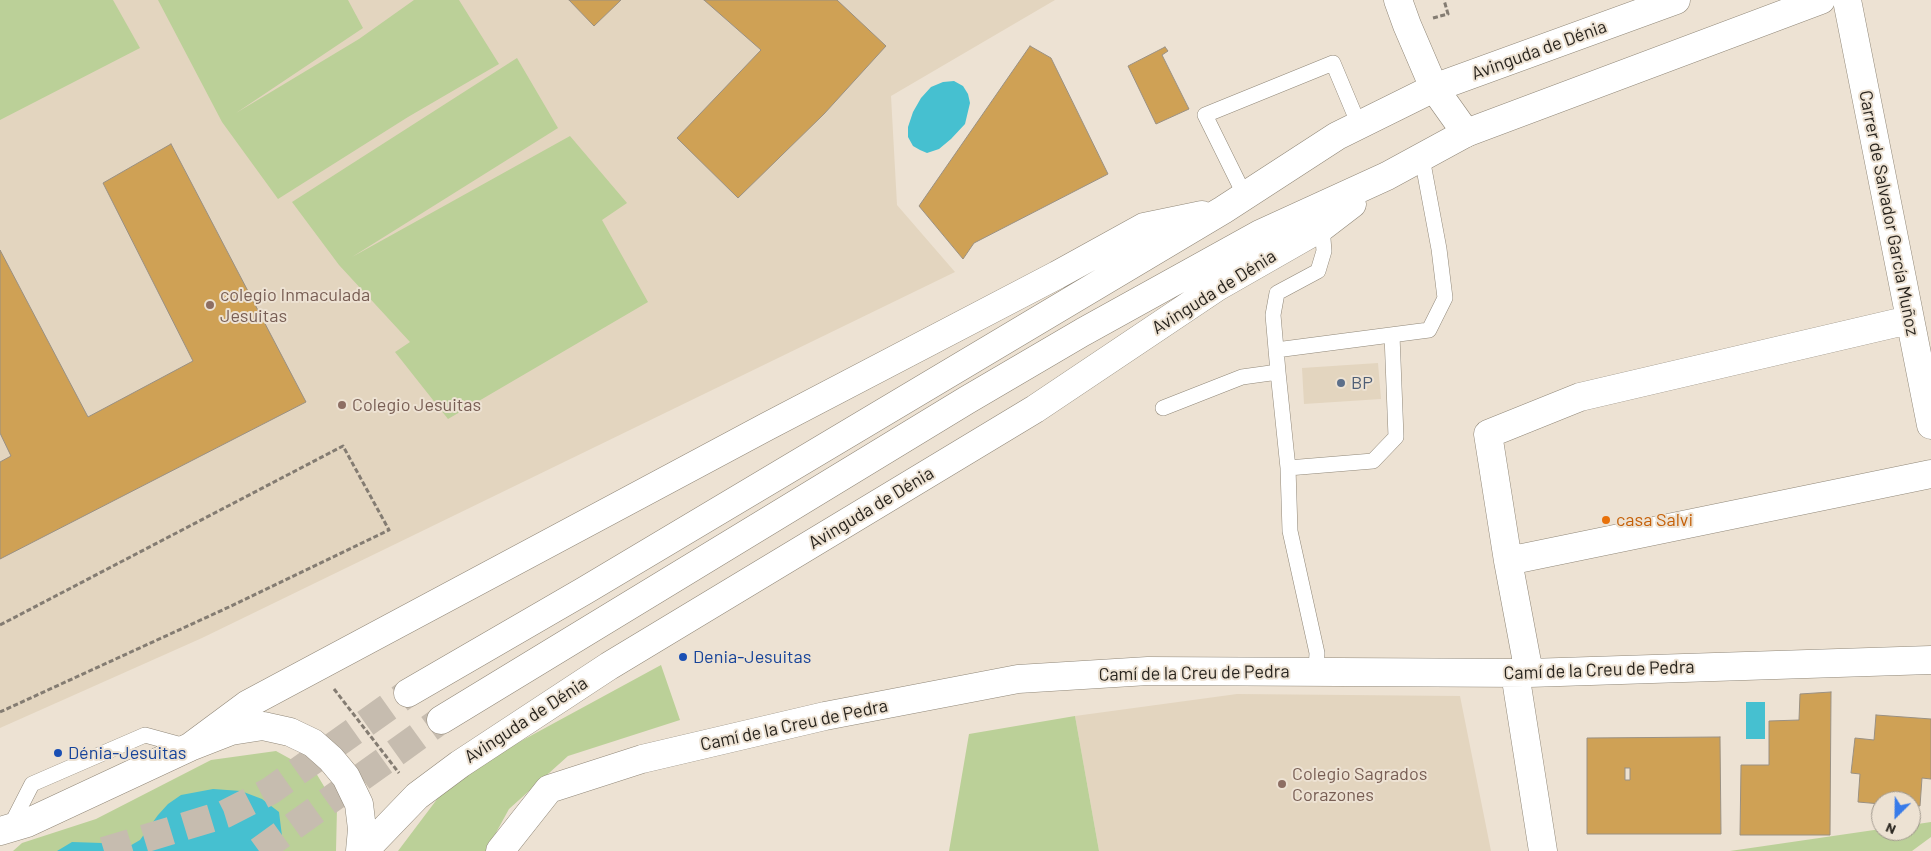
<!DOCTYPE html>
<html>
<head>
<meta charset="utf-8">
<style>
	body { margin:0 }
	#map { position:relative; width:1931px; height:851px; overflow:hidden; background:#ede2d3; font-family:Barlow,sans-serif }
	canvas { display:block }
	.north { position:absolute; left:1871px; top:791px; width:50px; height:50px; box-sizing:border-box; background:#ede2d3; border:1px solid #9e968b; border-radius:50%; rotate:203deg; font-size:14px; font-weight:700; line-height:20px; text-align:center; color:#28241e }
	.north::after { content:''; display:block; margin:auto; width:18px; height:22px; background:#387be9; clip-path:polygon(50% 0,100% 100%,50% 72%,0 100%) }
</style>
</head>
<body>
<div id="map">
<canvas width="1931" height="851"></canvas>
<div class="north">N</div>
</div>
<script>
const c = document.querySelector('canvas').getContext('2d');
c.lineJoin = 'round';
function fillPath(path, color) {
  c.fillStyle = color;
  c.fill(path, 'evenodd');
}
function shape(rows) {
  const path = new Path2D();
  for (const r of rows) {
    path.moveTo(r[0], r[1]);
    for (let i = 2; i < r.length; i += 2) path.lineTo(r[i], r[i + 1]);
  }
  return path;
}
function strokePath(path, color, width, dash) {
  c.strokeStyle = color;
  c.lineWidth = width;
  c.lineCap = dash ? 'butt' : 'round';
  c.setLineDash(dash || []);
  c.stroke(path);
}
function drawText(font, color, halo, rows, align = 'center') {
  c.font = font + ' Barlow,sans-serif';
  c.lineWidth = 4;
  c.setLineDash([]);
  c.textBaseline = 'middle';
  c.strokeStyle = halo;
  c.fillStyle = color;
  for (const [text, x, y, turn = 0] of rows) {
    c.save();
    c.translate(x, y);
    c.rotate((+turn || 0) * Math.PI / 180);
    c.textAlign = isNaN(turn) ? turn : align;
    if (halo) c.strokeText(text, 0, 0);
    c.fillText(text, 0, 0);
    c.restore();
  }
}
fillPath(shape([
	[0,0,1055,0,891,96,897,205,955,272,202,638,0,728],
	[1378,363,1381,399,1304,404,1302,368],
	[1237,694,1460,696,1491,851,1099,851,1075,716]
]), '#e3d5bf');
fillPath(shape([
	[0,0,113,0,140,48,0,120],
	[158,0,348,0,363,28,236,113,359,39,414,0,459,0,499,64,408,117,278,199,222,122],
	[517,58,558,128,352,257,570,136,627,203,602,220,648,302,448,419,395,352,410,342,339,265,292,202],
	[661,665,680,720,568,756,509,809,486,851,398,851,453,778],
	[1075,716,1099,851,949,851,969,734],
	[276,751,316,773,337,808,336,851,13,851,22,843,96,819,211,760],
	[1931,822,1931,837,1912,851,1730,851,1881,829,1881,831,1911,831,1911,825]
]), '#bbd098');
fillPath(shape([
	[954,81,963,86,968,94,970,103,965,124,951,139,939,149,927,153,920,150,913,146,908,137,908,127,913,112,921,98,931,87,943,82],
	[1746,702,1765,702,1765,739,1746,739],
	[213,789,241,791,262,799,279,812,283,844,281,851,57,851,72,842,102,843,128,847,140,840,158,815,168,804,181,795]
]), '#46c0d0');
const building = shape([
	[569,0,621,0,594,26,569,0],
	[704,0,837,0,886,46,824,114,738,198,677,138,761,50,704,0],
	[1030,46,1051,58,1108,174,974,243,963,259,919,206,1030,46],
	[1165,47,1168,51,1162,55,1189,109,1156,124,1128,66,1165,47],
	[171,144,306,402,0,559,0,462,11,456,0,433,0,250,88,417,193,361,103,183,171,144],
	[1831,692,1830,835,1740,835,1741,765,1769,765,1769,721,1799,720,1800,694,1831,692],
	[1876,715,1931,719,1931,779,1922,778,1920,806,1911,806,1911,801,1881,801,1881,804,1858,802,1860,774,1851,773,1855,738,1874,740,1876,715],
	[1720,737,1721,834,1587,834,1587,738,1720,737],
	[1625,768,1630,768,1630,780,1625,780,1625,768]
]);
fillPath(building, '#cfa155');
strokePath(building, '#9a9082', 1);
strokePath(shape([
	[104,851,225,814,270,791,408,693],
	[259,851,441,720]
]), '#c6bcaf', 28, [28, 14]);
const lane = shape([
	[1245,196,1205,115,1333,63,1359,125],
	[1276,350,1429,330,1445,298,1439,249,1422,158],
	[1278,372,1273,315,1277,293,1318,271,1324,251,1322,227],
	[1163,408,1242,377,1278,372,1288,468,1290,531,1317,653,1316,671],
	[1288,468,1373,461,1396,437,1392,335],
	[9,829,32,784,145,735,189,747]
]);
const street = shape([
	[1847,0,1931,425],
	[1508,561,1931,474],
	[1515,673,1543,851],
	[1529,673,1508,561,1488,434,1580,397,1909,320],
	[500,851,549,789,642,759,825,716,1018,679,1148,671,1529,673,1931,660]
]);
const secondary = shape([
	[1398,0,1407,25,1434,88,1466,133]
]);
const primary = shape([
	[408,693,584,591,1223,210,1337,136,1434,88,1676,0],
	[441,720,967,400,1083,332,1260,234,1387,176,1466,133,1821,0],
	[190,747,248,704,766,427,1057,275,1144,227,1202,215],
	[0,831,27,823,190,747,231,731,263,726,290,732,313,743,331,759,346,777,359,804,362,829,360,851],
	[364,851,417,796,460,764,609,666,1035,409,1217,287,1322,227,1352,204]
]);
strokePath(lane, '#908778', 16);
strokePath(street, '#908778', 29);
strokePath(secondary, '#908778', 29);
strokePath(primary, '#908778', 29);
strokePath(shape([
	[1433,18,1448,14,1444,0],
	[0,625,343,446,389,530,229,607,0,712],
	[334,689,399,773]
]), '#847c72', 3, [5, 2.5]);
strokePath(lane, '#fff', 15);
strokePath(street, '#fff', 28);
strokePath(secondary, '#fff', 28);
strokePath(primary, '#fff', 28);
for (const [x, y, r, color] of [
	[210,305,5,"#8d6e63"],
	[1341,383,5,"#5c6f8a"],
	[342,405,5,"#8d6e63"],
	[1606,520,5,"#e8710a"],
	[683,657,5,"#1a4fb4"],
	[58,753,5,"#1a4fb4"],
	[1282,784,5,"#8d6e63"]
]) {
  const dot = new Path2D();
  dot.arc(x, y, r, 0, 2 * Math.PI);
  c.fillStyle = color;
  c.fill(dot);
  strokePath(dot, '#ede2d3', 2);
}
drawText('18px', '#28241e', '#ede2d3', [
	["Avinguda de Dénia",1539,50,-20],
	["Carrer de Salvador García Muñoz",1889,213,79],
	["Avinguda de Dénia",1214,292,-32],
	["Avinguda de Dénia",871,508,-31],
	["Camí de la Creu de Pedra",1599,670,-2],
	["Camí de la Creu de Pedra",1194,673,-1],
	["Avinguda de Dénia",526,720,-33],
	["Camí de la Creu de Pedra",794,725,-12]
]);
drawText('18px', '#785e54', '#ede2d3', [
	["colegio Inmaculada",220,295],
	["Jesuitas",220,316],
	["Colegio Jesuitas",352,405],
	["Colegio Sagrados",1292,774],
	["Corazones",1292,795]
], 'left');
drawText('18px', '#4e5e75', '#ede2d3', [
	["BP",1351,383]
], 'left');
drawText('18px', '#c56008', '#ede2d3', [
	["casa Salvi",1616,520]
], 'left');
drawText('18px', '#164399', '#ede2d3', [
	["Denia-Jesuitas",693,657],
	["Dénia-Jesuitas",68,753]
], 'left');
</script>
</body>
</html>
